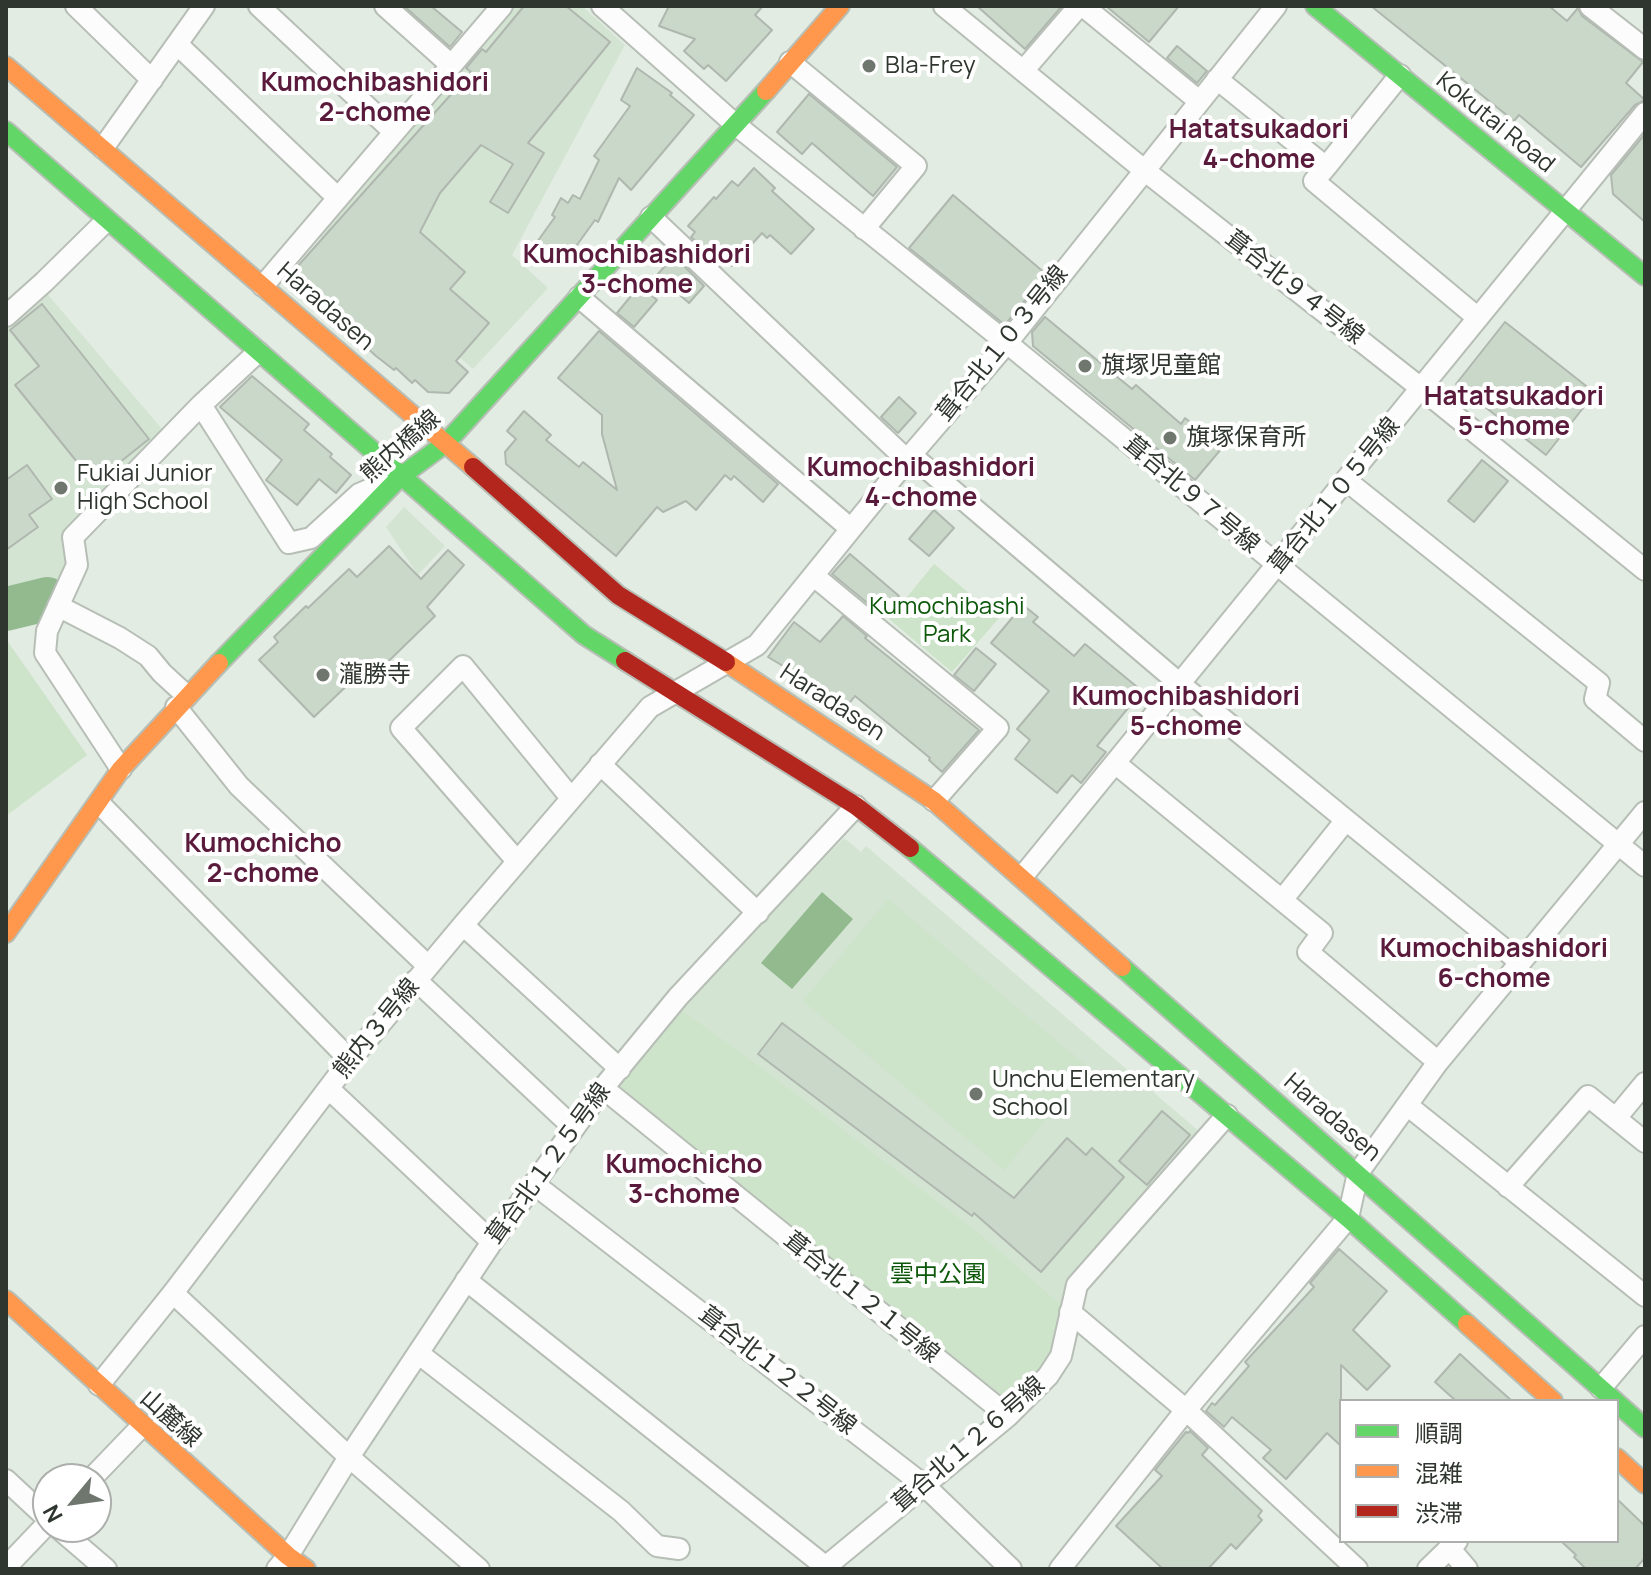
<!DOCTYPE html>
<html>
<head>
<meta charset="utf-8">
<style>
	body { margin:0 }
	#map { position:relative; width:1651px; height:1575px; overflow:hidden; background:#e2ece2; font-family:Manrope,"Noto Sans JP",sans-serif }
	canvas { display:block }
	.frame { position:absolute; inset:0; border:8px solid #2f362f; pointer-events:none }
	.legend { position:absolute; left:1339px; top:1399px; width:280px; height:144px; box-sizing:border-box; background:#fff; border:2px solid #acafac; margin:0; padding:10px 14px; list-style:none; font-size:24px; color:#2f362f }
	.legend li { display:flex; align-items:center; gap:16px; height:40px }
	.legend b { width:40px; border:2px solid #acafac }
	.north { position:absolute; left:32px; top:1463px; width:80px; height:80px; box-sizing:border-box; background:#fff; border:2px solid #acafac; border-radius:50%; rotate:241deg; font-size:22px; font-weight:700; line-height:32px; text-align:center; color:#2f362f }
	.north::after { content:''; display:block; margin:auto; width:28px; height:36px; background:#6e766e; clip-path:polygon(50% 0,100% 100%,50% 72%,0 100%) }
</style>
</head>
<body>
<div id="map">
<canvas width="1651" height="1575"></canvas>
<div class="frame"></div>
<ul class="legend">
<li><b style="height:10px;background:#63d668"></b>順調</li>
<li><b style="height:10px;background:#ff974d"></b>混雑</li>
<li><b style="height:10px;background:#b3261e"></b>渋滞</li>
</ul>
<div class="north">N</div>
</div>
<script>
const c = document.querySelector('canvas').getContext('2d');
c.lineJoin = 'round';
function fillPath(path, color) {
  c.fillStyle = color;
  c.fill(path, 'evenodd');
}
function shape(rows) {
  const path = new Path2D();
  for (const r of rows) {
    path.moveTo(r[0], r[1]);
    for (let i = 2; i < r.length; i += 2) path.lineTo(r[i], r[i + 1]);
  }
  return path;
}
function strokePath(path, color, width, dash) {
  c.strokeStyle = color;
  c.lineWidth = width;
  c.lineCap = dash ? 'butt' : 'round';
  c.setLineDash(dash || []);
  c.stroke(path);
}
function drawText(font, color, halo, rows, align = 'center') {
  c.font = font + ' Manrope,"Noto Sans JP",sans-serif';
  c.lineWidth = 8;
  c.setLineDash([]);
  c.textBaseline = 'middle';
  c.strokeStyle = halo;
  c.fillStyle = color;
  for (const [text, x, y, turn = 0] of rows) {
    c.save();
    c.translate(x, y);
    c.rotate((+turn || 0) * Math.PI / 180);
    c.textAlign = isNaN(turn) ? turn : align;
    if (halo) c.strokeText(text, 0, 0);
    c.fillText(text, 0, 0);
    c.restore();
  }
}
fillPath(shape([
	[514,6,582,6,625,45,512,255,548,288,473,369,320,237],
	[44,290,167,435,64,540,69,570,55,593,6,598,6,326],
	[404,507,445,546,418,575,386,527],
	[844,838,861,852,866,846,1201,1133,1064,1307,977,1231,745,1055,679,1008]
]), '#d3e4d2');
fillPath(shape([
	[934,564,999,618,952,672,889,619],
	[6,639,87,755,6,816],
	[888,899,1089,1068,1004,1170,803,1001],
	[679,1008,745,1055,977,1231,1064,1307,1056,1349,1042,1371,1007,1406,613,1088]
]), '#cde3ca');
fillPath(shape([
	[822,892,853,919,792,989,761,963]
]), '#93ba8f');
strokePath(shape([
	[6,609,47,599]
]), '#93ba8f', 44);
const building = shape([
	[404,6,431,6,462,32,450,47,404,6],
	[524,6,566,6,610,42,528,143,544,153,508,213,490,202,513,164,481,145,440,193,420,232,465,272,450,289,489,323,456,361,468,372,449,393,428,392,415,380,412,383,396,368,394,370,376,356,288,277,471,72,466,68,482,49,486,52,524,6],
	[669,6,763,6,755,15,772,30,726,81,708,65,704,69,684,51,695,39,659,26,669,6],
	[977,6,1062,6,1025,49,977,6],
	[1106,6,1179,6,1149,42,1106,6],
	[1371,6,1549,6,1567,21,1578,8,1582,16,1643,62,1626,83,1645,100,1635,105,1581,167,1519,115,1514,121,1371,6],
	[1177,46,1207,71,1197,83,1167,58,1177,46],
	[637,68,672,93,670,95,694,115,631,190,619,178,598,222,595,220,564,263,537,242,555,217,552,215,561,198,568,203,573,195,580,199,599,160,594,156,630,106,621,100,637,68],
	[809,94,897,167,873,196,812,143,802,154,777,132,809,94],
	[1645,134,1645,222,1613,194,1611,175,1645,134],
	[754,168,775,188,772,191,814,229,791,254,770,235,767,238,762,233,732,266,726,261,722,266,691,237,695,232,688,226,714,197,716,199,732,181,738,186,754,168],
	[953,195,1046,274,1005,325,909,248,953,195],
	[674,256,704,286,689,303,657,275,674,256],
	[640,285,657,300,634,327,617,313,640,285],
	[42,304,149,439,94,483,15,385,39,366,10,330,42,304],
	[1045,317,1132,389,1136,385,1181,424,1185,418,1222,448,1195,480,1033,346,1032,332,1045,317],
	[1505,322,1595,393,1546,455,1456,384,1505,322],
	[599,331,778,484,763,502,734,476,731,480,725,475,696,510,686,501,663,512,657,507,616,556,506,464,505,452,516,439,507,431,524,411,551,435,546,440,579,467,583,462,617,490,602,434,602,415,558,378,599,331],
	[252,376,309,424,304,430,332,454,330,457,351,475,336,493,319,479,297,505,266,480,282,460,220,407,252,376],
	[899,397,916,413,898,433,881,417,899,397],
	[1482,460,1508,481,1474,522,1448,501,1482,460],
	[27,465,52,499,29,515,38,527,6,550,6,480,27,465],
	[934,510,954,528,929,556,909,539,934,510],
	[389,546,421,579,448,550,464,565,427,607,435,616,366,683,358,675,314,717,259,660,278,642,274,637,306,606,308,608,349,569,357,577,389,546],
	[850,554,899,596,882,615,832,574,850,554],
	[1023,605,1038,617,1033,622,1074,656,1085,644,1142,691,1097,746,1106,752,1081,783,1072,775,1057,793,1015,759,1030,740,1017,729,1049,691,991,643,1023,605],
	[843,616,867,636,865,638,979,730,942,772,929,760,930,758,855,696,847,706,825,688,823,690,768,657,794,622,820,642,843,616],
	[976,648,996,664,974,691,954,675,976,648],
	[782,1023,1014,1198,1067,1138,1086,1155,1092,1148,1124,1177,1041,1272,974,1213,972,1216,758,1054,782,1023],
	[1162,1111,1190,1135,1147,1185,1119,1161,1162,1111],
	[1339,1249,1387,1291,1353,1330,1390,1366,1367,1390,1341,1365,1341,1446,1327,1433,1286,1479,1263,1458,1271,1450,1232,1417,1224,1427,1206,1411,1212,1403,1215,1405,1249,1366,1245,1362,1314,1287,1310,1283,1339,1249],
	[1460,1354,1485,1377,1512,1401,1456,1401,1435,1382,1460,1354],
	[1190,1431,1208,1448,1202,1455,1262,1511,1258,1516,1262,1520,1236,1549,1231,1544,1208,1569,1163,1569,1116,1526,1162,1476,1155,1470,1186,1432,1188,1433,1190,1431],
	[1617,1499,1645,1526,1645,1558,1635,1569,1586,1569,1574,1557,1576,1555,1561,1541,1617,1541,1617,1499]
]);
fillPath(building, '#c9d8c8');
strokePath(building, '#afb7af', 2);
const street = shape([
	[76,6,152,80],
	[259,6,394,132],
	[385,6,451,65],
	[602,6,736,125,1007,343,1645,866],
	[944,6,1144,170,1422,389,1645,570],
	[1083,6,1199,101],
	[1590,6,1645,49],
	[177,44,338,198],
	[790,62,916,166,864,229],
	[1023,71,1079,6],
	[1217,79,1326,167,1400,75],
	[103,148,204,6],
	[1326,167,1314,181,1478,318],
	[651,217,907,460],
	[263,286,502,6],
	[579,297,851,529],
	[6,316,44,282,106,221],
	[201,405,289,543,311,538,359,494,392,480],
	[911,455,1180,684,1346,820],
	[1347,481,1599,683,1595,699,1645,741],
	[814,576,998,728,934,801],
	[58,606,120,638,148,656,162,673,187,696],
	[176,707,239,786,428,966],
	[1115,763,1322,933,1308,952,1438,1062],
	[600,764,758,913],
	[121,769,45,653,47,631,77,565,73,537,201,405,258,352],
	[99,803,350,1060],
	[517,861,401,728,463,666,571,798],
	[1022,877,1645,113],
	[1282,900,1346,820,1520,962],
	[463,925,620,1069],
	[416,980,574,1128],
	[603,1088,1008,1416],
	[329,1089,492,1242],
	[1407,1105,1645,1296],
	[1616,1118,1645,1083],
	[534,1184,925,1486,1011,1569],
	[1508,1187,1588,1096,1645,1142],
	[466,1280,826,1567],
	[173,1293,349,1457,479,1569],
	[1070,1312,1186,1410,1357,1569],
	[418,1353,621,1511,657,1546,679,1549],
	[99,1385,173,1293,350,1060,463,925,650,707,757,645,911,455,1007,343,1276,6],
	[1601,1388,1645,1336],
	[91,1479,142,1426],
	[6,1480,48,1519],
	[57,1527,106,1569],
	[1450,1549,1467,1569],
	[6,1567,48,1523],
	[277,1569,288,1556,349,1457,492,1242,603,1088,678,997,856,806],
	[823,1569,1008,1416,1048,1376,1061,1356,1077,1285,1227,1115],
	[1060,1569,1186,1410,1348,1218,1358,1173,1438,1062,1645,812],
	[1428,1569,1457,1541]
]);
const fast = shape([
	[1315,6,1645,276],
	[6,131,584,635,625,661],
	[219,663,400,477,446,443,766,91],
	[910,848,1348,1218,1467,1324],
	[1122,967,1615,1401],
	[1617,1403,1645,1428]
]);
const slow = shape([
	[6,66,473,467],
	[766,91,840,6],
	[726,662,934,801,1122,967],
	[6,933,121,769,219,663],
	[6,1300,288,1556,306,1569],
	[1467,1324,1553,1401],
	[1617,1458,1645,1484]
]);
const jam = shape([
	[473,467,618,595,726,662],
	[625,661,856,806,910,848]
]);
strokePath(street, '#b7beb6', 24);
strokePath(fast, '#b7beb6', 22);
strokePath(slow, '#b7beb6', 22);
strokePath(jam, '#b7beb6', 22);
strokePath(street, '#fbfcfb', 20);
strokePath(fast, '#63d668', 18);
strokePath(slow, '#ff974d', 18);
strokePath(jam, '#b3261e', 18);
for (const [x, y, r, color] of [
	[869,66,8,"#6e766e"],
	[1085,366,8,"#6e766e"],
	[1170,438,8,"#6e766e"],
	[61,488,8,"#6e766e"],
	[323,675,8,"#6e766e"],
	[976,1094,8,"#6e766e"]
]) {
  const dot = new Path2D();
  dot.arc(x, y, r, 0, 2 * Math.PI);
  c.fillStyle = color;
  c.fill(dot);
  strokePath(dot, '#fff', 3);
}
drawText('24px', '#2f362f', '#fff', [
	["Bla-Frey",885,66],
	["旗塚児童館",1101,366],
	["旗塚保育所",1186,438],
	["Fukiai Junior",77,474],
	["High School",77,502],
	["瀧勝寺",339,675],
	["Unchu Elementary",992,1080],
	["School",992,1108]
], 'left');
drawText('24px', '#2f362f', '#fff', [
	["Kokutai Road",1495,123,39],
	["葺合北９４号線",1294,288,38],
	["Haradasen",325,307,41],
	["葺合北１０３号線",1003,344,-51],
	["熊内橋線",401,447,-41],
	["葺合北９７号線",1191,495,40],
	["葺合北１０５号線",1335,496,-51],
	["Haradasen",832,703,33],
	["熊内３号線",377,1029,-51],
	["Haradasen",1332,1118,41],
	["葺合北１２５号線",549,1164,-54],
	["葺合北１２１号線",861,1298,39],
	["葺合北１２２号線",777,1371,38],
	["山麓線",170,1419,42],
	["葺合北１２６号線",969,1445,-41]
]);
drawText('24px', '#0d580a', '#fff', [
	["Kumochibashi",947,607],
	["Park",947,635],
	["雲中公園",938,1275]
]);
drawText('bold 26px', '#5a1a3b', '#fff', [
	["Kumochibashidori",375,84],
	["2-chome",375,114],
	["Hatatsukadori",1259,131],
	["4-chome",1259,161],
	["Kumochibashidori",637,256],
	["3-chome",637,286],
	["Hatatsukadori",1514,398],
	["5-chome",1514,428],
	["Kumochibashidori",921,469],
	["4-chome",921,499],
	["Kumochibashidori",1186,698],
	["5-chome",1186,728],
	["Kumochicho",263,845],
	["2-chome",263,875],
	["Kumochibashidori",1494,950],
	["6-chome",1494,980],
	["Kumochicho",684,1166],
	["3-chome",684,1196]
]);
</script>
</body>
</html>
